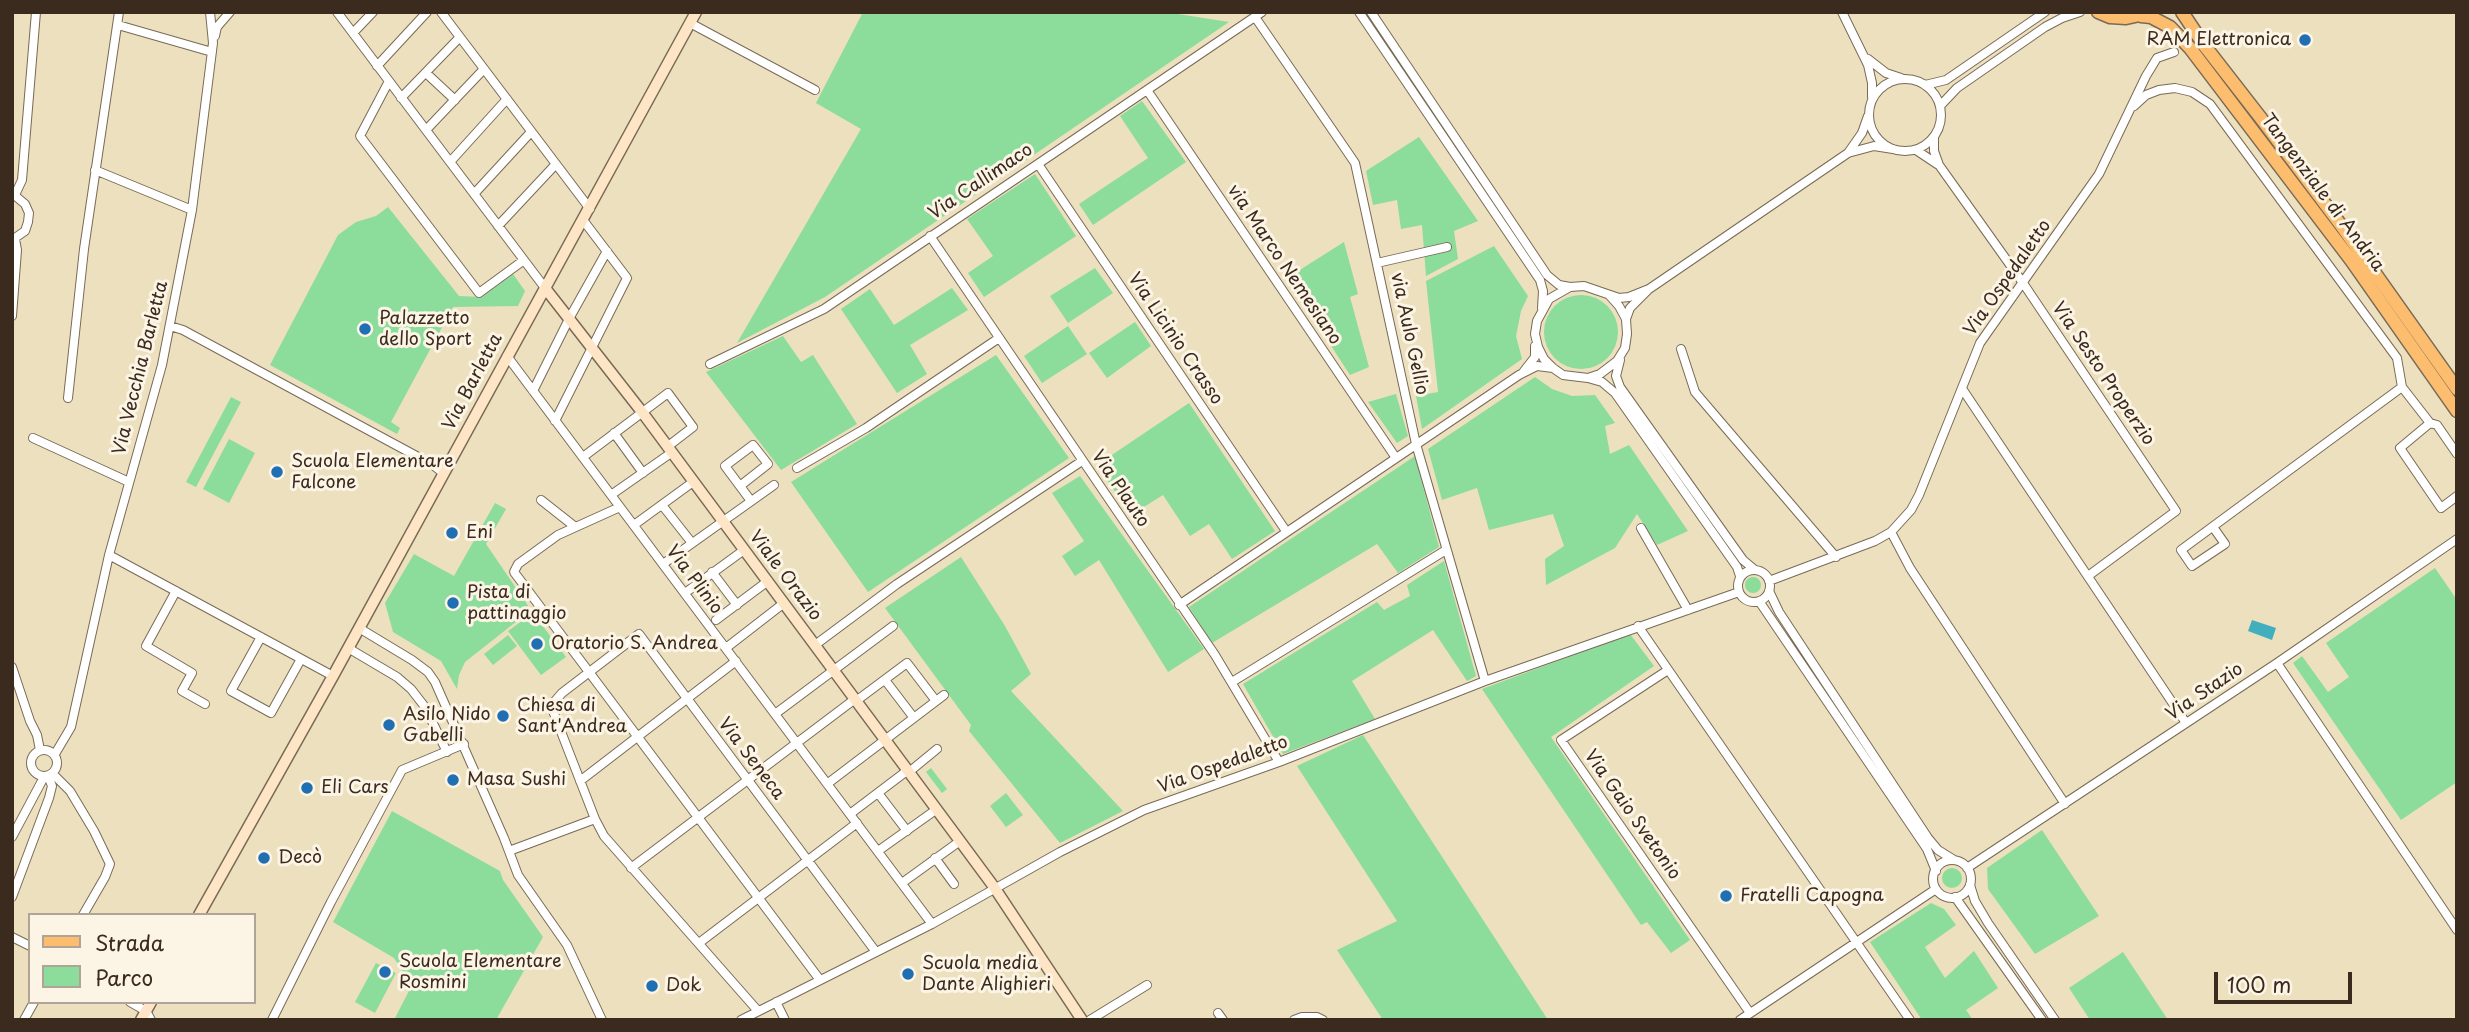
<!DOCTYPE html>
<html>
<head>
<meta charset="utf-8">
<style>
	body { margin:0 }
	#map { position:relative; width:2469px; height:1032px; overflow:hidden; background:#ece0be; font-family:"Playpen Sans",sans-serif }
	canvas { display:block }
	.frame { position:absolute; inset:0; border:14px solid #3b2a1e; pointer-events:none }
	.legend { position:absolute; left:28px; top:913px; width:228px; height:91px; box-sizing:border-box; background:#fcf5e5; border:2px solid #afa495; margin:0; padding:9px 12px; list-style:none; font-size:21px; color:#3b2a1e }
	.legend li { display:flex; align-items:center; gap:14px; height:35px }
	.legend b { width:35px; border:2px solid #afa495 }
	.scale { position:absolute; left:2214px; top:972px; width:138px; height:32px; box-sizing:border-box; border:4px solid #3b2a1e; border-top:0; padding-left:9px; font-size:21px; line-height:24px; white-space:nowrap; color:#3b2a1e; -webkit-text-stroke:5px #fcf5e5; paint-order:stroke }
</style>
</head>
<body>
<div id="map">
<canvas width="2469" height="1032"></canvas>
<div class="frame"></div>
<ul class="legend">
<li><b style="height:9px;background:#fcbd6f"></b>Strada</li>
<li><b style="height:19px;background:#8cdc9c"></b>Parco</li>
</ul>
<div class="scale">100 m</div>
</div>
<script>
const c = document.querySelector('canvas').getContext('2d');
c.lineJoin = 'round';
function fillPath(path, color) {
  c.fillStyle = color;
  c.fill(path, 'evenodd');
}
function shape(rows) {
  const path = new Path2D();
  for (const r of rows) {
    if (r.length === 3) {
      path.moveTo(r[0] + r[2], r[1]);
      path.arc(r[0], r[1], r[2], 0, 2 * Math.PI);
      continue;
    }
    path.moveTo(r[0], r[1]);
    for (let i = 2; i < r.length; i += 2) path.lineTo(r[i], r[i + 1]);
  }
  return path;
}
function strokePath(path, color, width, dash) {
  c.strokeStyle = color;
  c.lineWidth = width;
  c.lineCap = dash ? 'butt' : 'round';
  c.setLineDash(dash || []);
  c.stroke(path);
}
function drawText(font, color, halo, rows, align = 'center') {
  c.font = font + ' "Playpen Sans",sans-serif';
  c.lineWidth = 6;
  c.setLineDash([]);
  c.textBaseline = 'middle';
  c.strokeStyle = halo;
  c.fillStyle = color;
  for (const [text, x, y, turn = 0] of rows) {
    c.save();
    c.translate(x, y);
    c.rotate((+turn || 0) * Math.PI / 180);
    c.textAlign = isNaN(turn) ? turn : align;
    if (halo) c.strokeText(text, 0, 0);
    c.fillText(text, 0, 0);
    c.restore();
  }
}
fillPath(shape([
	[863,12,1165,12,1229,22,825,297,737,343,861,129,816,103],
	[1142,101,1186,162,1093,225,1079,204,1148,158,1120,116],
	[1419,137,1478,221,1454,231,1458,259,1426,276,1422,225,1401,229,1397,200,1373,205,1366,171],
	[1035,174,1076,236,984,297,968,273,993,256,967,219],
	[388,207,459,296,482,297,513,274,525,291,518,306,453,307,391,422,400,428,397,434,270,365,338,235,356,222,376,216],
	[1344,242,1358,294,1350,297,1369,367,1350,375,1287,278],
	[1494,246,1528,296,1521,311,1516,336,1522,359,1422,429,1416,396,1438,392,1426,281],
	[1095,268,1113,293,1068,323,1050,296],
	[952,288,968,310,910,345,927,374,897,393,841,309,870,289,894,325],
	[1581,332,37],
	[1135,322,1151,346,1107,378,1089,353],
	[1068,326,1087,354,1042,383,1024,356],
	[783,336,801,362,813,355,857,424,781,470,706,372],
	[996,355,1069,458,868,592,791,482],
	[1535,377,1552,389,1572,396,1595,395,1615,423,1605,426,1610,454,1629,445,1688,531,1657,545,1637,514,1615,548,1546,585,1545,559,1564,546,1553,514,1489,530,1477,488,1442,500,1428,449],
	[1396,394,1408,436,1397,443,1368,402],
	[231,397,241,402,196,487,186,482],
	[1189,403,1275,531,1232,559,1209,524,1190,536,1163,495,1131,515,1097,465],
	[229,439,255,453,229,503,203,489],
	[1415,456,1439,547,1398,573,1377,544,1212,643,1189,607],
	[1080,476,1204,649,1168,672,1099,560,1075,576,1062,556,1084,541,1052,493],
	[495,503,506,509,486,544,531,610,465,662,459,675,457,689,441,661,393,632,385,603,414,554,454,576],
	[961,557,1005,626,1031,674,1011,691,1123,811,1060,843,969,731,971,725,885,608],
	[1444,561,1476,676,1467,681,1433,630,1352,681,1375,719,1283,754,1243,684,1377,602,1384,610,1410,596,1407,585],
	[2435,568,2457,600,2457,782,2401,820,2293,663,2302,656,2328,692,2349,677,2326,643],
	[1753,585,8],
	[533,613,566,657,541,675,508,631],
	[1630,634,1654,666,1551,737,1690,940,1671,953,1647,922,1641,925,1482,689],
	[508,635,517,646,493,665,484,654],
	[1363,735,1548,1020,1383,1020,1337,950,1397,921,1297,766],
	[931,768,947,789,942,793,926,772],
	[1006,793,1023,815,1006,827,990,806],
	[392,811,500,871,503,880,543,937,496,1020,394,1020,412,985,394,958,333,922],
	[2042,830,2099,916,2035,954,1988,889,1987,868],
	[1952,878,10],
	[1931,903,1944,909,1956,925,1925,947,1945,978,1974,951,1998,988,1966,1010,1973,1020,1922,1020,1870,942],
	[2123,952,2168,1020,2090,1020,2069,988],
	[376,963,396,973,375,1013,355,1002]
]), '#8cdc9c');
fillPath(shape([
	[2252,620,2276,628,2272,640,2248,631]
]), '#41afbe');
const street = shape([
	[337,12,545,288],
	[441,12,590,209],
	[1359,12,1540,280,1543,291,1542,308],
	[1371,12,1547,275,1559,285,1570,287],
	[1842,12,1868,65,1872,83,1872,97],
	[1255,17,1355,163,1416,444,1485,681],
	[690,23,815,90],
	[118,25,212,52],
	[353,33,373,12],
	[215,36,217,27,230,12],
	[1868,59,1886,73,1901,78],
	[377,66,427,12],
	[426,73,455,100],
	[1905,115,36],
	[389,81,360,136,479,293,524,260],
	[1925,85,1946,80,2045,12],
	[1147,90,1396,458],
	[401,98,460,37],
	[1940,106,1957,88,2045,27,2062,18,2080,12],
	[2134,106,2146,95,2159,90,2175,88,2192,92,2210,104,2397,358,2402,387,2430,423,2437,425,2457,454],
	[426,130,484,69],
	[1934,137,1934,151,1939,165,2023,283,2176,511,2088,576],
	[1916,150,1937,164],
	[1848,153,1862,133,1868,116],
	[450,162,507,99],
	[1038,164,1286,531],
	[95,170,192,210],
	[474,194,531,132],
	[15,195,22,180,36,12],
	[498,226,556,164],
	[930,236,1215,655,1279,762],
	[12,240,25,231,28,222,29,213,25,204,13,194],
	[1377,263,1447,247],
	[1610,296,1619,306,1626,319,1627,334,1625,348,1617,361,1600,374,1588,378,1563,375,1553,368,1544,359,1538,347,1535,334,1537,321,1549,299,1570,287,1584,286,1619,298,1629,297,1649,289],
	[12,316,17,250,15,239],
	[1626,319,1630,308,1649,289,1848,153,1874,146,1893,149],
	[170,326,183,330,433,465,444,474],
	[1681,349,1695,392,1836,557],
	[507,356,932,924],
	[1620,360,1616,376,1620,387,1743,560,1755,570],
	[710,364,824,309,1262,12],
	[1524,371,1535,357,1535,346],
	[1588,378,1602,382,1615,393,1737,567,1740,576],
	[1963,390,2186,723],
	[533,391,570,317,607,251],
	[68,398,84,249,119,12],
	[555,421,627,278,583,220],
	[2430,423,2400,448,2441,508,2457,496],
	[614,433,643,473],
	[33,438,129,482],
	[583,457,668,393,693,427,667,447],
	[797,468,866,428,999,338],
	[740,486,768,464,753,445,725,466,751,501],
	[611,495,671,453],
	[541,500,574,526],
	[662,505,692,543],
	[620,507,558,535,518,564,514,572,820,980],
	[634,525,693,482],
	[2213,527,2225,544,2192,566,2181,550,2402,387],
	[1641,528,1688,610],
	[1891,532,1910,568,2065,804],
	[109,555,333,676],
	[663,564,774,485],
	[1754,586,16],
	[712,572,737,605],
	[1769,581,1875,541,1891,532,1911,510,1919,495,1980,343,2099,174,2146,76,2157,58,2174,52],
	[176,591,146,646,192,673,182,691,205,704],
	[1769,591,1779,612,1928,838,1938,850,1954,860],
	[685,593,744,550],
	[1759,601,1927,849,1936,871],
	[1179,605,1519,375,1537,366,1553,368],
	[716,620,768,581],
	[1638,626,1910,1020],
	[359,628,412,660,428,672,435,682,504,838,518,875,567,945,602,1020],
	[261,637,231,691,271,713,301,659],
	[815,645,897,584,1082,461],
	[348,648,397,677,411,689,425,707,447,752],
	[726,648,784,603],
	[2277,663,2457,930],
	[12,667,30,721,37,735,40,750],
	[1668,670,1561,740,1750,1013],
	[885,680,914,718],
	[1232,682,1446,550],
	[856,701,907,663,936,701],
	[775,714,893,626],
	[44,763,13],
	[55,754,71,727,109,555,162,365,192,210,213,43,210,12],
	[909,772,937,749],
	[53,774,70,791,94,831,110,864,105,877,83,915],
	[580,781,736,661],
	[827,784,944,695],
	[878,793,907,831],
	[850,814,908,770],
	[12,837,44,777],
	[509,851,595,819],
	[878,851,937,809],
	[935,858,954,884],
	[1952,879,19],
	[631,868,855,699],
	[1967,868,2277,663,2457,539],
	[902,883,960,841],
	[1970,885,1975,901,1988,923,2055,1020],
	[12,897,49,798,52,786,48,776],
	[1955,897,2042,1020],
	[12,937,30,946],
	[699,943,857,823],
	[130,1002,146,1011,151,1020],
	[776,1002,785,1020],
	[758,1011,604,836,595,819,553,711,555,701,562,693,639,634,876,952],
	[1218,1013,1223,1020],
	[24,1020,34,1002],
	[272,1020,331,902,402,770,464,744],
	[741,1020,932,924,1060,852,1144,810,1279,762,1485,681,1739,592],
	[1090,1020,1147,985],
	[1294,1020,1302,1017,1317,1017,1323,1020],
	[1740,1020,1936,889]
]);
const secondary = shape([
	[545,288,642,412,960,841,994,887,1082,1020],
	[199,915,333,676,696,12],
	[141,1020,151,1002]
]);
const primary = shape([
	[2098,12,2110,17,2126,18,2149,13],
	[2182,12,2204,45,2260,117,2343,228,2457,389],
	[2141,16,2151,17,2170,27,2190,48,2351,260,2457,411]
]);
strokePath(street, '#796a56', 10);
strokePath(secondary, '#796a56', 13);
strokePath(primary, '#796a56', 15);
strokePath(street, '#fff', 8);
strokePath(secondary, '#fee5c5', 10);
strokePath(primary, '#fcbd6f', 12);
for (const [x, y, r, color] of [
	[2305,40,7,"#1f6fb2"],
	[365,329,7,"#1f6fb2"],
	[277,472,7,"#1f6fb2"],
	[452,533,7,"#1f6fb2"],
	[453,603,7,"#1f6fb2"],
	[537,644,7,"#1f6fb2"],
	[503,716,7,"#1f6fb2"],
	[389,725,7,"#1f6fb2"],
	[453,780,7,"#1f6fb2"],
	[307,788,7,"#1f6fb2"],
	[264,858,7,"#1f6fb2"],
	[1726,896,7,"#1f6fb2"],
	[385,972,7,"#1f6fb2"],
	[908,974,7,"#1f6fb2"],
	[652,986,7,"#1f6fb2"]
]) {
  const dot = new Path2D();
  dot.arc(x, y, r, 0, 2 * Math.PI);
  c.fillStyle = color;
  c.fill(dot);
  strokePath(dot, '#fcf5e5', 2.5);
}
drawText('18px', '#3b2a1e', '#fcf5e5', [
	["RAM Elettronica",2291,40,"right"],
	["Palazzetto",379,319],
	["dello Sport",379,340],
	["Scuola Elementare",291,462],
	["Falcone",291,483],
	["Eni",466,533],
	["Pista di",467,593],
	["pattinaggio",467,614],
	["Oratorio S. Andrea",551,644],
	["Chiesa di",517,706],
	["Sant'Andrea",517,727],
	["Asilo Nido",403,715],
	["Gabelli",403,736],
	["Masa Sushi",467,780],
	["Eli Cars",321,788],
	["Decò",278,858],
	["Fratelli Capogna",1740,896],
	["Scuola Elementare",399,962],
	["Rosmini",399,983],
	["Scuola media",922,964],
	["Dante Alighieri",922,985],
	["Dok",666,986]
], 'left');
drawText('18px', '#3b2a1e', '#fcf5e5', [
	["Via Callimaco",981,182,-34],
	["Tangenziale di Andria",2322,193,53],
	["via Marco Nemesiano",1284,265,56],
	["Via Ospedaletto",2008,278,-55],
	["via Aulo Gellio",1409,334,78],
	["Via Licinio Crasso",1175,339,56],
	["Via Vecchia Barletta",141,368,-76],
	["Via Sesto Properzio",2103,374,56],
	["Via Barletta",473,382,-62],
	["Via Plauto",1120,489,56],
	["Viale Orazio",785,576,53],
	["Via Plinio",694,580,53],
	["Via Stazio",2205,692,-34],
	["Via Seneca",751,759,53],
	["Via Ospedaletto",1223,765,-20],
	["Via Gaio Svetonio",1632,815,55]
]);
</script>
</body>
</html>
